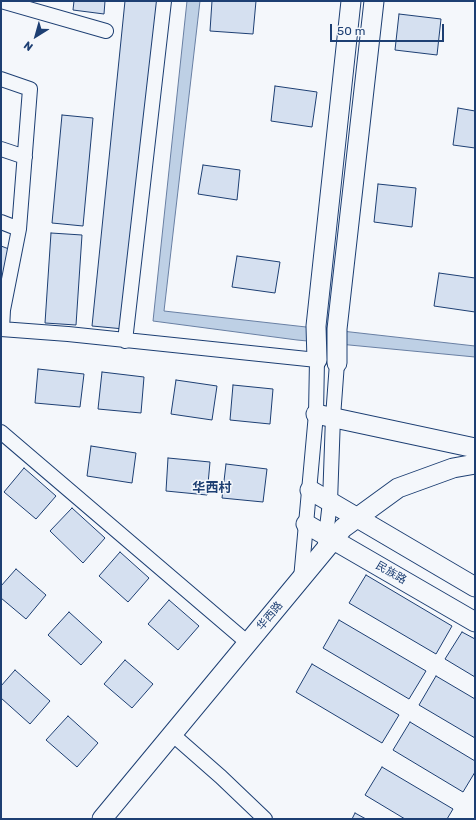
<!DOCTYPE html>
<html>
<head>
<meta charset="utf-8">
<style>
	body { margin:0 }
	#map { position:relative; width:476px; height:820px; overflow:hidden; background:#f4f7fb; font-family:Rubik,sans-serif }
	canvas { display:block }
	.frame { position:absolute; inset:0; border:2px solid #1d3f73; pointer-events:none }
	.north { position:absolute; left:16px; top:16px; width:40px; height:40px; -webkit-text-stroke:3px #f4f7fb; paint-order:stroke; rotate:217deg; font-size:11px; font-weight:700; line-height:16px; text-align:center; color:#1d3f73 }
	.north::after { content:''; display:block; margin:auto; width:14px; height:18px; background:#1d3f73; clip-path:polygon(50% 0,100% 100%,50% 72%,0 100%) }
	.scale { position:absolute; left:330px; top:24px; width:114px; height:18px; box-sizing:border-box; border:2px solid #1d3f73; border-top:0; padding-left:5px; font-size:12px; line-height:14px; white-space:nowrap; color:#1d3f73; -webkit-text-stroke:3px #f4f7fb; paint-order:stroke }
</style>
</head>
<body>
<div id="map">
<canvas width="476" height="820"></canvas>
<div class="frame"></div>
<div class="north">N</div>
<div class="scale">50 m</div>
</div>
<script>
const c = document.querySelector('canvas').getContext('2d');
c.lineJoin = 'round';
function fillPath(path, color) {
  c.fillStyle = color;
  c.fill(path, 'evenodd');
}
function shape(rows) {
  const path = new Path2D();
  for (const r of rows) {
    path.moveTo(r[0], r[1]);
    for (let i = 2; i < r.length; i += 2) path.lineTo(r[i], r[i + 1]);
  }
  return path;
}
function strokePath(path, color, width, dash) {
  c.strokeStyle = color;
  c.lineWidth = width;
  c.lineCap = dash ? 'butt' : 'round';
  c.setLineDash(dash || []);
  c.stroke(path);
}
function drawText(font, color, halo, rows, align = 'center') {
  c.font = font + ' Rubik,"Noto Sans SC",sans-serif';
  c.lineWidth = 3;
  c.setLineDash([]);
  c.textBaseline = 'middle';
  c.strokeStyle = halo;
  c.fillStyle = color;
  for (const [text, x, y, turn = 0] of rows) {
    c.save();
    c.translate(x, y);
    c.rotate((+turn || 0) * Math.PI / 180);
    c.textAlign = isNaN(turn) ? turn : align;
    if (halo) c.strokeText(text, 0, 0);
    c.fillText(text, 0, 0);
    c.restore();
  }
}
const water = shape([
	[187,1,200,1,164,311,475,346,475,357,297,340,153,321,187,1]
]);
fillPath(water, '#bed0e5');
strokePath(water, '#687fa3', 1);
const building = shape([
	[74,1,105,1,104,14,73,10,74,1],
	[125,1,157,1,124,329,92,326,125,1],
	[212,1,256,1,253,34,210,31,212,1],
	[399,14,441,19,437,55,395,50,399,14],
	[275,86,317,92,312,127,271,121,275,86],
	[458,108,475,111,475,148,453,145,458,108],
	[62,115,93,118,83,226,52,223,62,115],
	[203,165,240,170,237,200,198,194,203,165],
	[378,184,416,188,412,227,374,222,378,184],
	[51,233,82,235,76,325,45,323,51,233],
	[1,246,17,252,7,278,1,276,1,246],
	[237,256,280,262,275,293,232,287,237,256],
	[439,273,475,278,475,312,434,306,439,273],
	[38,369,84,374,80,407,35,403,38,369],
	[102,372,144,377,141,413,98,409,102,372],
	[176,380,217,386,212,420,171,414,176,380],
	[233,385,273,389,270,424,230,420,233,385],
	[91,446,136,453,132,483,87,476,91,446],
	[168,458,210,462,207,495,166,491,168,458],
	[226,464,267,469,263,502,222,498,226,464],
	[24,468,56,496,36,519,4,492,24,468],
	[72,508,105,538,83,563,50,531,72,508],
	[120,552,149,578,128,602,99,576,120,552],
	[16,569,46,595,26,619,1,598,1,586,16,569],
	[366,575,452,626,436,654,349,603,366,575],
	[169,600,199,626,178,650,148,624,169,600],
	[69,612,102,642,81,665,48,635,69,612],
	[339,620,426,671,409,699,323,648,339,620],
	[462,632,475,639,475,677,445,659,462,632],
	[125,660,153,684,132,708,104,684,125,660],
	[312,664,399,715,382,743,296,692,312,664],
	[15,670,50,701,30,724,1,698,1,686,15,670],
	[436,676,475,699,475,738,419,705,436,676],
	[68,716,98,743,77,767,46,740,68,716],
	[410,722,475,761,475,772,463,792,393,750,410,722],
	[382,767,453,809,447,819,405,819,365,795,382,767],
	[355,813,366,819,352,819,355,813]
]);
fillPath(building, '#d5e0f0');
strokePath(building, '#1d3f73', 1);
const street = shape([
	[1,1,106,31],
	[1,79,30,89,19,229,3,310,2,329],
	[1,149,25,157],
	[1,222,19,229],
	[1,329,68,334,317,360,316,414,301,579],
	[125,341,164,1],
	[1,432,248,643],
	[325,544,330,502,333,417,337,363],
	[172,734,221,777,265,819]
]);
const secondary = shape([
	[317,360,316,326,351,1],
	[337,363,337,329,374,1],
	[316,414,475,448],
	[310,490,475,587],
	[306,524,475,622],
	[102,819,343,528,398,488,453,468,475,464]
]);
strokePath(street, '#1d3f73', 16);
strokePath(secondary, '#1d3f73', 21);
strokePath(street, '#f4f7fb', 14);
strokePath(secondary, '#f4f7fb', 19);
drawText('11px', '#1d3f73', '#f4f7fb', [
	["民族路",391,573,30],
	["华西路",270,616,-50]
]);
drawText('bold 13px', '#1d3f73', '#f4f7fb', [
	["华西村",212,488]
]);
</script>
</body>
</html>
